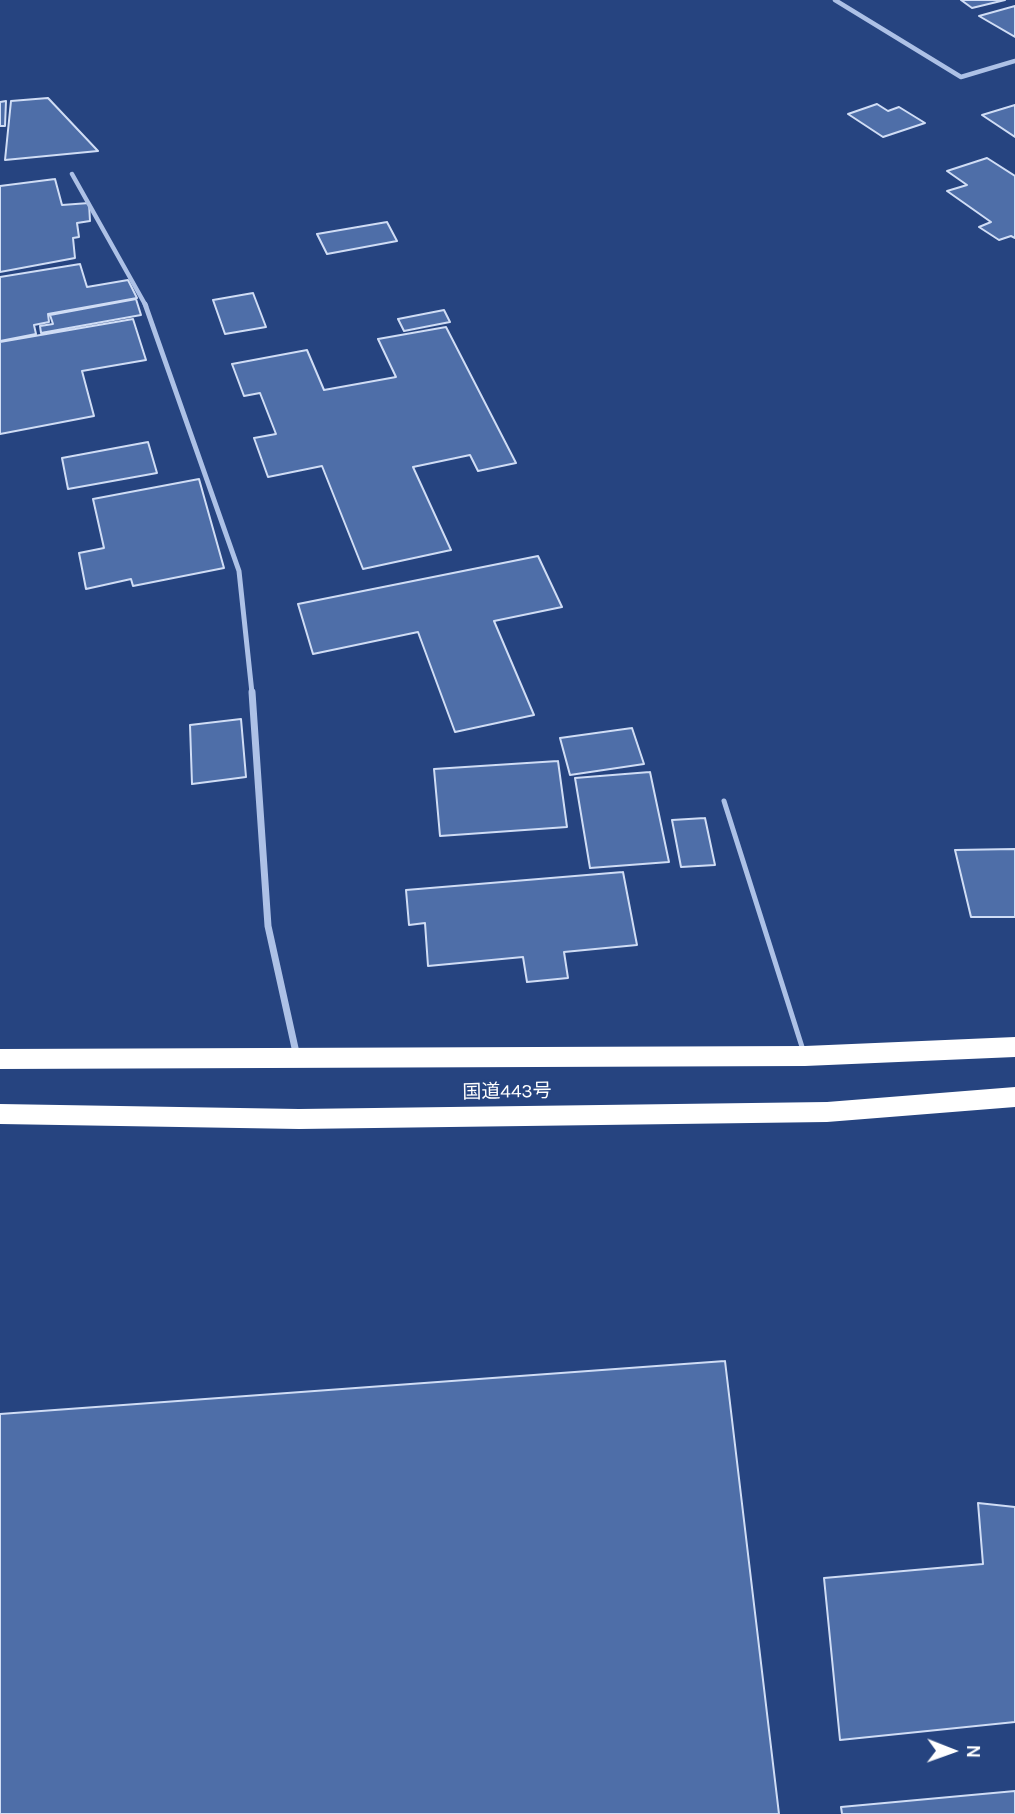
<!DOCTYPE html>
<html>
<head>
<meta charset="utf-8">
<style>
	body { margin:0 }
	#map { position:relative; width:1015px; height:1814px; overflow:hidden; background:#264480; font-family:Karla,sans-serif }
	canvas { display:block }
	.north { position:absolute; left:917px; top:1716px; width:70px; height:70px; -webkit-text-stroke:5px #264480; paint-order:stroke; rotate:91deg; font-size:19px; font-weight:700; line-height:28px; text-align:center; color:#fff }
	.north::after { content:''; display:block; margin:auto; width:24px; height:32px; background:#fff; clip-path:polygon(50% 0,100% 100%,50% 72%,0 100%) }
</style>
</head>
<body>
<div id="map">
<canvas width="1015" height="1814"></canvas>
<div class="north">N</div>
</div>
<script>
const c = document.querySelector('canvas').getContext('2d');
c.lineJoin = 'round';
function fillPath(path, color) {
  c.fillStyle = color;
  c.fill(path, 'evenodd');
}
function shape(rows) {
  const path = new Path2D();
  for (const r of rows) {
    path.moveTo(r[0], r[1]);
    for (let i = 2; i < r.length; i += 2) path.lineTo(r[i], r[i + 1]);
  }
  return path;
}
function strokePath(path, color, width, dash) {
  c.strokeStyle = color;
  c.lineWidth = width;
  c.lineCap = dash ? 'butt' : 'round';
  c.setLineDash(dash || []);
  c.stroke(path);
}
function drawText(font, color, halo, rows, align = 'center') {
  c.font = font + ' Karla,"Noto Sans JP",sans-serif';
  c.lineWidth = 5;
  c.setLineDash([]);
  c.textBaseline = 'middle';
  c.strokeStyle = halo;
  c.fillStyle = color;
  for (const [text, x, y, turn = 0] of rows) {
    c.save();
    c.translate(x, y);
    c.rotate((+turn || 0) * Math.PI / 180);
    c.textAlign = isNaN(turn) ? turn : align;
    if (halo) c.strokeText(text, 0, 0);
    c.fillText(text, 0, 0);
    c.restore();
  }
}
const building = shape([
	[961,0,1005,0,972,8,961,0],
	[1015,6,1015,37,979,16,1015,6],
	[48,98,98,151,5,160,11,101,48,98],
	[6,101,5,126,0,126,0,102,6,101],
	[877,104,888,111,899,107,925,123,883,137,848,114,877,104],
	[1015,105,1015,137,982,115,1015,105],
	[987,158,1015,176,1015,238,1011,236,999,240,979,227,991,222,947,191,967,185,947,171,987,158],
	[55,179,62,205,89,203,90,221,77,223,79,237,73,238,75,258,0,272,0,186,55,179],
	[387,222,397,241,327,254,317,234,387,222],
	[80,264,87,287,128,280,137,298,48,314,49,322,34,325,36,334,0,341,0,277,80,264],
	[253,293,266,327,225,334,213,300,253,293],
	[136,299,141,315,41,333,40,326,53,324,50,315,136,299],
	[444,310,450,322,404,331,398,319,444,310],
	[133,319,146,360,82,371,94,416,0,434,0,342,133,319],
	[446,327,516,463,478,471,470,455,413,467,451,550,363,569,322,466,268,477,254,438,276,434,260,393,244,396,232,364,307,350,324,390,396,377,378,339,446,327],
	[148,442,157,473,68,489,62,458,148,442],
	[199,479,224,568,133,586,131,579,86,589,79,553,104,548,93,499,199,479],
	[538,556,562,607,494,621,534,715,455,732,418,632,313,654,298,604,538,556],
	[241,719,246,777,192,784,190,725,241,719],
	[632,728,644,764,570,775,560,738,632,728],
	[558,761,567,827,440,836,434,769,558,761],
	[650,772,669,862,590,868,575,778,650,772],
	[705,818,715,865,681,867,672,820,705,818],
	[1015,849,1015,917,971,917,955,850,1015,849],
	[623,872,637,945,564,952,568,978,527,982,523,957,428,966,425,923,409,925,406,890,623,872],
	[725,1361,779,1814,0,1814,0,1414,725,1361],
	[978,1503,1015,1507,1015,1722,840,1740,824,1578,983,1564,978,1503],
	[1015,1791,1015,1814,842,1814,841,1807,1015,1791]
]);
fillPath(building, '#4e6ea8');
strokePath(building, '#d0ddf5', 2);
strokePath(shape([
	[724,801,803,1050]
]), '#adc1e6', 5);
strokePath(shape([
	[835,0,961,77,1015,61],
	[72,174,146,306]
]), '#adc1e6', 4.5);
strokePath(shape([
	[145,304,239,571,252,693]
]), '#adc1e6', 5);
strokePath(shape([
	[252,692,268,926,297,1057]
]), '#adc1e6', 7);
fillPath(shape([
	[1015,1037,1015,1057,805,1066,0,1069,0,1049,805,1046,1015,1037],
	[1015,1087,1015,1107,827,1122,299,1129,0,1124,0,1104,299,1109,827,1102,1015,1087]
]), '#fff');
drawText('19px', '#fff', '#264480', [
	["国道443号",507,1092,-1]
]);
</script>
</body>
</html>
